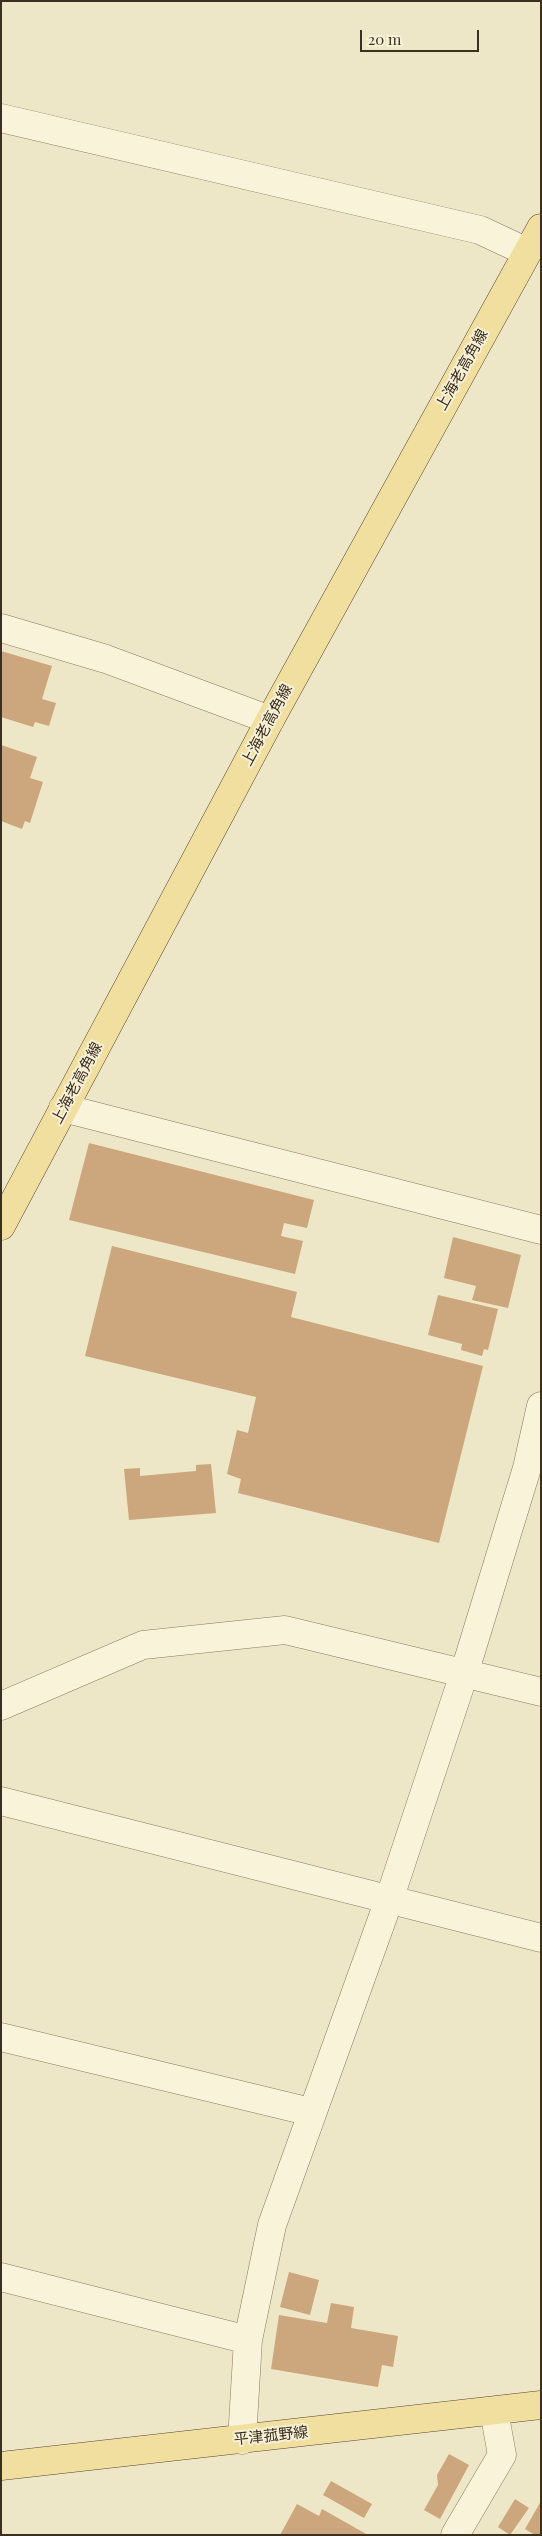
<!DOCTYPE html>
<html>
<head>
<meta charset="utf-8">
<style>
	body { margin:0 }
	#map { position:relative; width:542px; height:2536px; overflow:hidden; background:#eee7c7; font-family:"Playfair Display",serif }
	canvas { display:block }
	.frame { position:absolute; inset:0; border:2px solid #3b2f20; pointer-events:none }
	.scale { position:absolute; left:360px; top:30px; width:119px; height:22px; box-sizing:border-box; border:2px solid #3b2f20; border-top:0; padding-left:6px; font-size:15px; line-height:18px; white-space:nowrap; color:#3b2f20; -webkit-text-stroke:4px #f6f0d6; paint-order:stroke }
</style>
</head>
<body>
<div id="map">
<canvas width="542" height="2536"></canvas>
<div class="frame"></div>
<div class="scale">20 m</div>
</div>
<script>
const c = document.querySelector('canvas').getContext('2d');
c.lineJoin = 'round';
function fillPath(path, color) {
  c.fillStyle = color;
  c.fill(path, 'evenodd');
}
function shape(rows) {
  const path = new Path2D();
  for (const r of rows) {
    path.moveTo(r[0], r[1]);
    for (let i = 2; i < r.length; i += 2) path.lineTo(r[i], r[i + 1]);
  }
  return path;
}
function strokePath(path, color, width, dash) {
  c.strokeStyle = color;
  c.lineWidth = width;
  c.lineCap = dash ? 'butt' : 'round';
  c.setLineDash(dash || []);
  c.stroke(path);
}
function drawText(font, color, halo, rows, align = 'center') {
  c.font = font + ' "Playfair Display","Noto Sans JP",serif';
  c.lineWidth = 4;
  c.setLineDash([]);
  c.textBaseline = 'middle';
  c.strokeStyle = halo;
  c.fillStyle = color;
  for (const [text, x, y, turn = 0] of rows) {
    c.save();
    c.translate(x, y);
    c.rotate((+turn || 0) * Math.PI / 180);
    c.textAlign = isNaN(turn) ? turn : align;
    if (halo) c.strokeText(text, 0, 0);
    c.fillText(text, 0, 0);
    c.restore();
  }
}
fillPath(shape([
	[1,651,52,666,42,699,56,703,49,726,35,722,33,727,1,717],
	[1,745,37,757,30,778,43,782,30,823,25,821,22,829,1,821],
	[89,1143,314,1200,307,1228,284,1223,281,1236,303,1241,295,1274,69,1220],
	[453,1237,521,1255,508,1308,472,1300,476,1286,444,1278],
	[112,1246,297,1292,291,1317,483,1366,439,1543,238,1493,241,1479,227,1474,237,1430,248,1433,256,1397,85,1356],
	[438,1295,498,1309,488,1350,484,1349,482,1356,461,1350,462,1344,428,1335],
	[211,1464,216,1513,129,1520,124,1469,140,1468,140,1476,196,1471,196,1465],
	[289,2272,319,2280,310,2315,280,2307],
	[331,2303,354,2307,351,2328,398,2336,393,2367,382,2365,378,2387,271,2369,279,2315,327,2323],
	[449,2454,469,2465,440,2519,424,2510,438,2485,437,2475],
	[331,2481,372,2504,364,2518,323,2495],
	[515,2499,529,2508,510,2535,498,2527],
	[541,2501,541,2535,535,2535,525,2529],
	[297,2504,319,2516,322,2509,368,2535,280,2535]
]), '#cca67d');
const minor = shape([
	[1,118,480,230,527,252],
	[1,628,106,659,270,720],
	[63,1108,541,1230],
	[1,1706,143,1645,285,1630,541,1692],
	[1,1801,541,1938],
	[1,2037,311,2112],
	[1,2277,248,2340],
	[242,2440,248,2340,272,2225,389,1900,464,1674,527,1468,541,1406],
	[455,2535,502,2455,494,2411]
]);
const major = shape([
	[1,1226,270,720,541,228],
	[1,2466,541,2405]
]);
strokePath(minor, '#8a795c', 29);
strokePath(major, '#584730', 29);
strokePath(minor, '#f9f3da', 28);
strokePath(major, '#f1dfa0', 28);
drawText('15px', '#3b2f20', '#f6f0d6', [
	["上海老高角線",462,370,-61],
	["上海老高角線",267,725,-62],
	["上海老高角線",77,1083,-62],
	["平津菰野線",271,2436,-6]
]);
</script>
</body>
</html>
